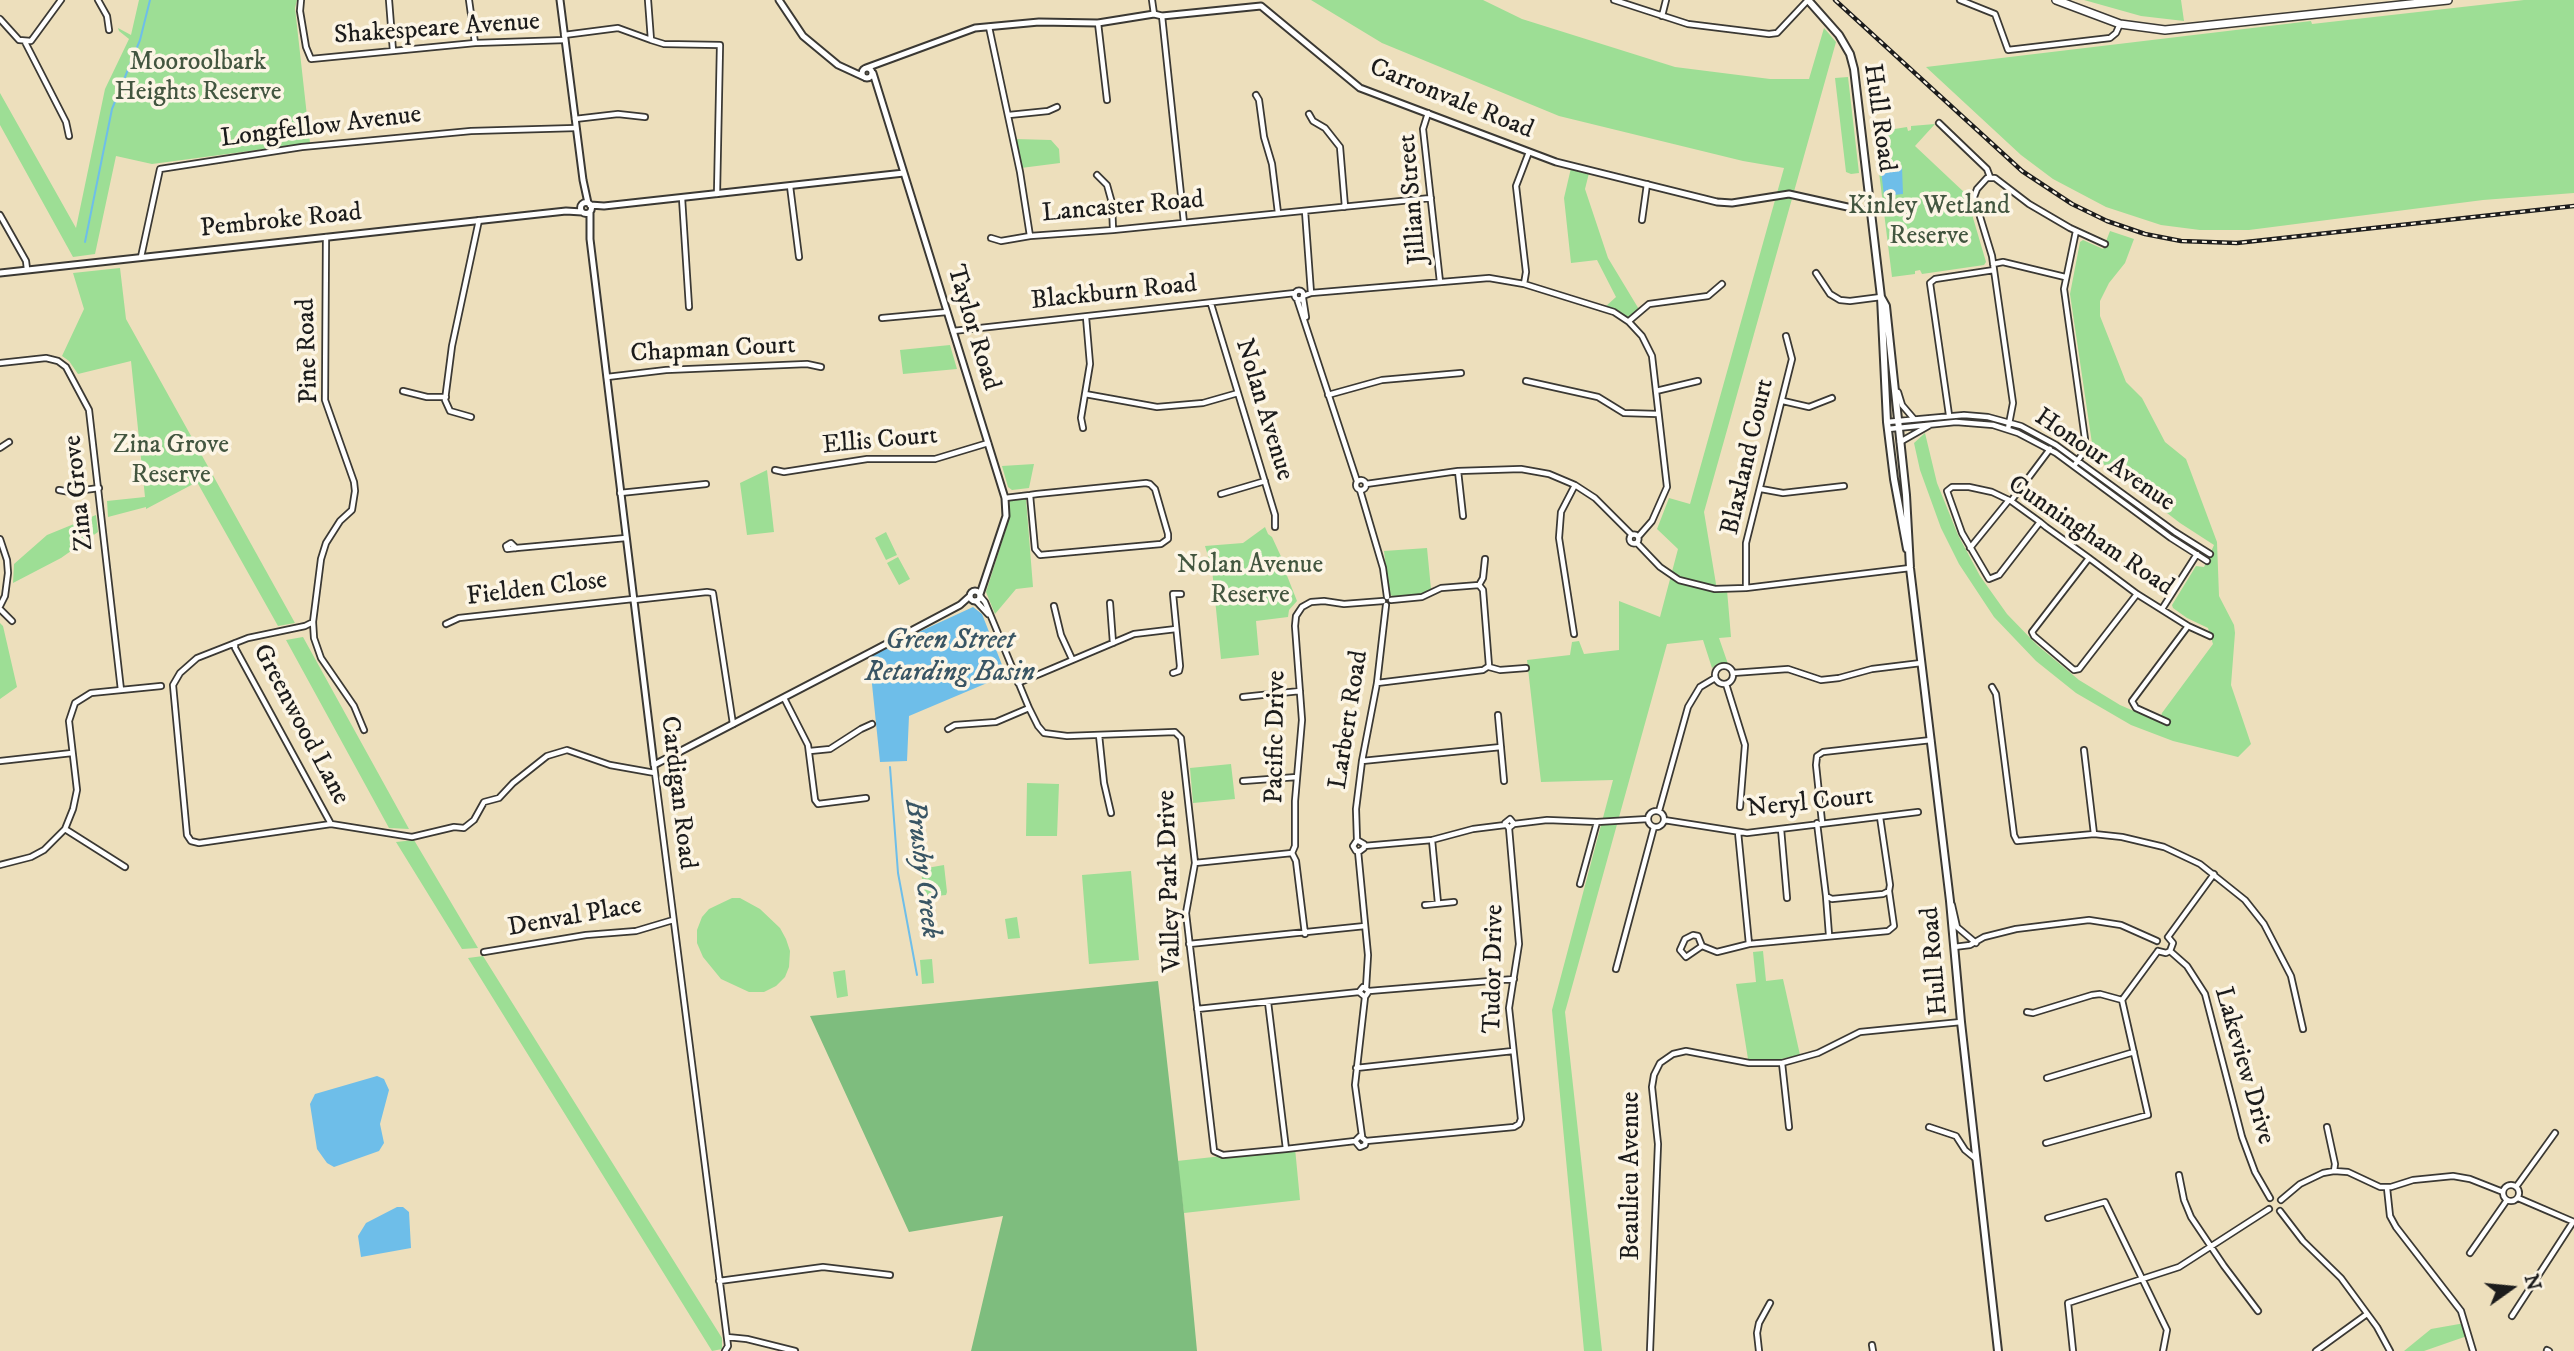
<!DOCTYPE html>
<html>
<head>
<meta charset="utf-8">
<style>
	body { margin:0 }
	#map { position:relative; width:2574px; height:1351px; overflow:hidden; background:#eddfbc; font-family:"IM FELL DW Pica",serif }
	canvas { display:block }
	.north { position:absolute; left:2476px; top:1253px; width:70px; height:70px; -webkit-text-stroke:5px #fcf5e5; paint-order:stroke; rotate:75deg; font-size:19px; font-weight:700; line-height:28px; text-align:center; color:#1c1c1c }
	.north::after { content:''; display:block; margin:auto; width:24px; height:32px; background:#1c1c1c; clip-path:polygon(50% 0,100% 100%,50% 72%,0 100%) }
</style>
</head>
<body>
<div id="map">
<canvas width="2574" height="1351"></canvas>
<div class="north">N</div>
</div>
<script>
const c = document.querySelector('canvas').getContext('2d');
c.lineJoin = 'round';
function fillPath(path, color) {
  c.fillStyle = color;
  c.fill(path, 'evenodd');
}
function shape(rows) {
  const path = new Path2D();
  for (const r of rows) {
    if (r.length === 3) {
      path.moveTo(r[0] + r[2], r[1]);
      path.arc(r[0], r[1], r[2], 0, 2 * Math.PI);
      continue;
    }
    path.moveTo(r[0], r[1]);
    for (let i = 2; i < r.length; i += 2) path.lineTo(r[i], r[i + 1]);
  }
  return path;
}
function strokePath(path, color, width, dash) {
  c.strokeStyle = color;
  c.lineWidth = width;
  c.lineCap = dash ? 'butt' : 'round';
  c.setLineDash(dash || []);
  c.stroke(path);
}
function drawText(font, color, halo, rows, align = 'center') {
  c.font = font + ' "IM FELL DW Pica",serif';
  c.lineWidth = 7;
  c.setLineDash([]);
  c.textBaseline = 'middle';
  c.strokeStyle = halo;
  c.fillStyle = color;
  for (const [text, x, y, turn = 0] of rows) {
    c.save();
    c.translate(x, y);
    c.rotate((+turn || 0) * Math.PI / 180);
    c.textAlign = isNaN(turn) ? turn : align;
    if (halo) c.strokeText(text, 0, 0);
    c.fillText(text, 0, 0);
    c.restore();
  }
}
fillPath(shape([
	[139,0,297,0,295,8,310,143,152,164,116,156,95,254,73,257,0,125,0,93,76,228,105,89,129,39,119,31,118,28,131,35],
	[1311,0,1483,0,1522,19,1675,67,1770,79,1809,79,1824,28,1836,42,1704,512,1717,590,1727,590,1731,637,1719,638,1728,664,1719,663,1712,668,1703,640,1667,644,1565,1012,1602,1351,1584,1351,1552,1010,1613,780,1541,782,1527,660,1570,655,1572,642,1579,641,1584,654,1619,650,1619,601,1660,617,1678,549,1657,529,1669,498,1690,504,1784,168,1743,161,1559,116,1382,43],
	[2084,0,2181,0,2184,21,2141,16],
	[2524,0,2574,0,2574,193,2483,200,2249,230,2200,230,2161,225,2106,207,2053,179,2021,155,1926,67,2311,21,2312,24],
	[1848,77,1859,173,1851,174,1846,172,1835,78],
	[1935,124,1915,146,1966,194,1986,262,1984,265,1922,274,1920,270,1915,271,1915,274,1892,277,1875,140,1882,131,1907,127,1908,131,1911,130,1911,126],
	[1015,139,1051,140,1059,149,1060,163,1021,168],
	[1571,168,1589,173,1585,189,1608,258,1640,311,1629,320,1615,310,1605,307,1616,297,1597,260,1571,263,1564,198],
	[2110,231,2134,239,2125,263,2109,283,2100,301,2100,316,2126,382,2142,398,2165,442,2186,459,2217,542,2219,596,2234,625,2235,633,2231,685,2251,744,2238,757,2173,741,2131,725,2076,693,2036,661,1994,617,1959,564,1941,528,1920,470,1914,443,1925,433,1937,483,1958,535,1980,576,2007,614,2037,645,2079,680,2120,705,2159,722,2162,713,2213,644,2208,628,2187,618,2173,608,2172,605,2196,566,2204,567,2214,545,2180,523,2094,457,2070,294,2080,242,2083,240,2103,249],
	[120,268,126,319,295,623,278,626,197,482,146,509,146,507,108,517,107,501,145,497,131,361,78,374,69,361,62,356,84,309,73,273],
	[950,345,957,369,903,374,900,350],
	[1034,464,1029,488,1012,490,1008,487,1002,466],
	[767,470,774,532,747,535,740,483],
	[1026,499,1033,587,1016,589,995,614,986,592,1006,529,1010,510,1010,501],
	[96,515,98,532,61,558,13,583,14,564,47,535],
	[1265,527,1268,534,1272,537,1284,563,1282,563,1297,601,1289,610,1288,617,1256,621,1259,655,1221,659,1212,569,1205,546,1243,543],
	[886,532,897,555,886,560,875,538],
	[1427,548,1431,589,1421,595,1394,597,1389,594,1384,551],
	[898,557,910,579,899,585,887,563],
	[0,623,3,626,17,687,0,699],
	[303,637,409,829,389,828,286,640],
	[1231,764,1235,799,1193,803,1190,768],
	[1027,783,1059,784,1057,836,1026,836],
	[414,840,478,948,462,949,396,842],
	[944,865,947,892,946,895,926,897,924,894,923,884,925,883,925,879,922,879,921,869],
	[1131,871,1139,960,1089,964,1082,875],
	[732,898,740,898,760,909,780,928,786,939,790,951,789,967,785,977,776,986,764,992,749,992,721,979,703,957,697,943,697,930,702,917,709,909],
	[1017,917,1020,938,1008,939,1005,919],
	[1763,951,1766,981,1783,979,1800,1055,1777,1060,1748,1059,1736,984,1756,982,1753,952],
	[483,956,722,1338,722,1349,712,1351,468,958],
	[932,959,934,983,922,984,920,960],
	[845,970,848,996,837,998,833,972],
	[1295,1148,1300,1200,1184,1213,1177,1161],
	[2465,1323,2470,1335,2424,1351,2404,1351,2431,1329]
]), '#9dde95');
fillPath(shape([
	[1158,981,1184,1213,1197,1351,971,1351,1003,1216,909,1232,810,1016]
]), '#7ebd7e');
fillPath(shape([
	[1902,167,1903,194,1884,196,1881,170],
	[973,607,982,614,1006,675,909,716,907,761,880,762,869,655],
	[377,1076,384,1079,389,1090,380,1124,384,1143,379,1151,334,1167,327,1163,317,1149,310,1104,315,1094],
	[397,1207,403,1207,409,1212,411,1248,361,1257,358,1236,366,1223]
]), '#6ebee9');
strokePath(shape([
	[85,242,112,109,140,40,150,0],
	[890,767,898,873,917,975]
]), '#6ebee9', 2);
const minor = shape([
	[98,0,107,16,109,30],
	[301,0,300,11,306,47,311,59,475,43,565,40],
	[389,0,393,51],
	[469,0,475,43],
	[648,0,651,40,664,44,720,45,717,194],
	[1152,0,1154,14],
	[1614,0,1688,24,1769,34,1777,33,1808,0],
	[1960,0,1995,14,2008,50,2110,38,2116,33,2120,24],
	[1162,16,1184,223],
	[1662,16,1666,0],
	[0,19,19,40,31,41,61,0],
	[1098,23,1107,100],
	[989,27,1020,172,1030,236,1113,230,1431,198],
	[564,35,618,28,651,40],
	[25,42,66,122,69,136],
	[1256,95,1259,100,1264,137,1272,164,1278,213],
	[1428,113,1423,129,1440,282],
	[1309,114,1313,121,1325,128,1340,147,1345,207],
	[1009,115,1048,111,1057,107],
	[575,119,618,114,645,117],
	[1939,123,1987,169,1990,177],
	[1097,175,1107,185,1112,203,1113,230],
	[790,186,799,257],
	[682,198,689,307],
	[1305,211,1311,293],
	[0,215,26,261,27,269],
	[1642,220,1647,184],
	[326,237,325,400,354,482,355,491,352,510,340,521,326,543,321,559,313,622,314,638,321,658,354,706,364,730],
	[991,238,1001,241,1030,236],
	[141,257,160,169,302,147,471,131,576,128],
	[1993,264,2003,262,2065,277],
	[1816,273,1830,294,1840,300,1850,301,1881,297],
	[1524,284,1526,272,1516,186,1529,152],
	[1299,295,4.5],
	[1303,296,1311,293,1489,278,1524,284,1614,312,1629,322,1642,336,1652,356,1667,487,1652,521,1638,537],
	[1303,298,1306,317],
	[1297,299,1357,481],
	[1211,304,1275,515,1275,527],
	[882,318,947,312],
	[1629,321,1649,304,1708,296,1722,284],
	[953,331,1295,293],
	[0,363,46,358,58,361,66,367,89,410,121,690],
	[607,377,666,370,807,364,821,367],
	[1526,381,1598,397,1624,413,1658,414],
	[403,391,427,397,446,397],
	[1656,391,1698,381],
	[1898,392,1902,405,1914,419],
	[1085,394,1157,407,1203,403,1238,393],
	[1328,395,1382,380,1461,373],
	[1783,401,1809,407,1832,398],
	[1949,415,1930,283,1935,279,1994,270],
	[471,417,450,411,445,400,452,346,479,220],
	[1887,422,1964,415,1988,417,2021,426,2056,445,2175,532,2210,554],
	[1083,428,1081,418,1090,364,1086,317],
	[1888,429,1956,422,1993,425,2018,433,2056,453,2171,538,2207,561],
	[2008,429,2013,403,1992,256,1974,197,1977,189,1987,178,1995,178,2029,204,2070,228,2105,244],
	[1900,442,1930,425],
	[0,448,9,442],
	[2074,466,2083,453,2085,439,2064,289,2076,231],
	[775,470,784,472,867,459,935,459,988,443],
	[1458,471,1463,516],
	[1361,485,5],
	[1366,484,1458,471,1521,469,1549,474,1575,485,1595,498,1632,535],
	[1761,489,1783,493,1844,486],
	[59,490,70,492,99,488],
	[1360,490,1383,568,1387,597],
	[620,493,706,484],
	[1221,494,1265,481],
	[1005,498,1030,495,1037,494,1146,483,1150,484,1155,489,1168,534,1168,539,1161,544,1040,555,1035,549,1030,495],
	[2011,501,2050,449],
	[2040,522,1999,575,1989,579,1962,533,1947,491,1952,487,1969,487,1992,492,2011,501,2040,522,2046,527,2089,558,2137,594,2188,626,2210,636],
	[1634,539,4.5],
	[0,539,7,560,8,573,5,596,0,606],
	[1637,543,1660,567,1679,580,1715,589,1746,588,1910,568],
	[516,548,511,543,506,546,507,549,516,548,626,538],
	[1970,548,2009,500],
	[2089,558,2032,632,2034,636,2074,670,2079,669,2137,594],
	[1479,585,1483,578,1485,559],
	[1746,588,1746,543,1792,359,1786,336],
	[980,596,985,602,1029,708,1038,726,1044,733,1067,736,1175,732,1181,738,1195,863,1186,913,1214,1151,1223,1155,1286,1149,1355,1141,1360,1136,1366,1141,1365,1145,1360,1147,1355,1141],
	[634,600,707,592,713,593,733,724],
	[976,601,988,614],
	[1110,603,1113,643],
	[1054,606,1061,635,1072,659],
	[0,609,12,621],
	[2162,609,2197,554],
	[313,622,305,626,248,638,197,658,180,673,173,685,187,835,191,841,199,843,331,824,412,837,454,827,464,828,474,820,484,802,499,798,513,783,547,756,567,750,610,765,655,773],
	[446,624,459,618,633,599],
	[1574,634,1559,538,1561,512,1575,485],
	[235,643,235,648,331,824],
	[1724,675,9],
	[1489,667,1500,670,1526,668],
	[1173,673,1179,671,1180,666,1173,594,1181,594],
	[1733,673,1788,669,1821,680,1839,678,1872,669,1921,663],
	[1018,683,1134,634,1176,629],
	[1377,683,1483,670,1489,666,1483,590,1479,585,1441,588,1422,597,1391,600],
	[1726,684,1745,745,1740,807],
	[1992,687,1996,694,2014,835,2017,841,2094,834,2122,837,2164,847,2200,864,2245,900,2264,924,2291,976,2303,1029],
	[1243,697,1300,691],
	[784,698,808,745,815,800,818,804,866,798],
	[1498,715,1504,781],
	[2167,722,2136,708,2132,701,2188,626],
	[948,729,955,725,996,722,1029,708],
	[1099,735,1104,783,1111,813],
	[2084,750,2094,834],
	[810,751,830,749,861,729,872,724],
	[0,761,72,753],
	[1362,761,1501,747],
	[654,765,728,1346,725,1351],
	[1243,781,1297,777],
	[1659,811,1688,707,1700,687,1715,678],
	[1656,819,8],
	[1664,820,1747,833,1918,812],
	[1822,822,1816,765,1817,756,1823,752,1931,740],
	[1817,823,1826,896,1832,899,1883,894,1889,891,1890,885,1880,817],
	[1514,824,1510,819,1505,823,1509,828,1514,824,1547,820,1597,822,1648,819],
	[65,829,125,867],
	[1781,829,1787,898],
	[1738,832,1749,944],
	[1357,840,1364,844,1364,848,1360,851,1356,851,1353,846,1357,840,1356,809,1362,761,1377,683,1386,605],
	[1432,840,1438,903],
	[1364,846,1432,840,1473,829,1505,825],
	[1358,851,1368,955,1366,988],
	[1292,853,1296,861,1305,934],
	[1195,863,1292,853,1295,846,1295,801,1302,720,1295,626,1296,616,1302,607,1311,602,1324,601,1344,604,1383,601],
	[0,865,31,857,44,850,65,829,73,809,77,790,69,721,75,703,91,693,161,686],
	[1580,884,1597,822],
	[1826,896,1829,935],
	[1425,905,1454,902],
	[1952,905,1957,927,1976,943],
	[2168,937,2214,874],
	[2168,937,2173,943,2170,951],
	[1189,944,1365,926],
	[1702,946,1686,957,1680,950,1685,939,1693,935,1698,936,1702,946,1717,952,1749,944,1888,931,1894,926,1889,891],
	[1954,947,1970,945,1984,937,2016,929,2089,920,2121,925,2157,941],
	[2158,951,2166,953,2170,951],
	[2170,951,2187,966,2205,994,2242,1137,2255,1172,2270,1198],
	[484,952,586,935,636,931,673,920],
	[1616,969,1654,827],
	[1369,991,1514,979],
	[1268,1002,1286,1149],
	[1197,1009,1359,992,1363,987,1369,991,1365,997,1359,992],
	[2027,1012,2033,1013,2092,995,2100,994,2122,1000],
	[1782,1063,1789,1127],
	[1356,1068,1513,1051],
	[2047,1078,2134,1052],
	[1929,1127,1956,1136,1965,1150,1976,1159],
	[2327,1127,2335,1164,2334,1171],
	[1362,1136,1355,1085,1365,997],
	[1366,1141,1514,1127,1519,1124,1521,1119,1509,1008,1519,944,1509,828],
	[2046,1143,2148,1115,2122,1000,2158,951],
	[2179,1175,2184,1200,2191,1217,2224,1266,2258,1311],
	[2511,1193,8],
	[2516,1187,2555,1133],
	[2387,1188,2390,1216,2396,1227,2461,1311,2473,1351],
	[2518,1198,2574,1222],
	[2281,1200,2300,1184,2323,1173,2334,1171,2348,1172,2380,1187,2391,1187,2413,1180,2453,1176,2470,1179,2503,1192],
	[2280,1211,2303,1241,2341,1278,2377,1327,2390,1351],
	[2048,1218,2105,1202,2167,1330,2163,1351],
	[2470,1253,2507,1200],
	[719,1281,823,1267,890,1275],
	[2512,1316,2573,1222],
	[727,1337,747,1339,795,1351],
	[1872,1345,1873,1351],
	[2547,1350,2549,1351],
	[1650,1351,1658,1144,1652,1087,1654,1075,1660,1063,1673,1054,1686,1051,1749,1063,1782,1063,1818,1053,1860,1032,1961,1022],
	[1759,1351,1757,1333,1759,1323,1770,1303],
	[2073,1351,2068,1303,2179,1267,2269,1209],
	[2316,1351,2367,1314]
]);
const tertiary = shape([
	[560,0,583,180,588,203],
	[779,0,803,36,838,65,864,77],
	[867,73,5],
	[866,68,975,28,1039,22,1098,23,1154,14,1162,16,1261,6,1360,88,1556,162,1717,202,1732,203,1789,194,1870,212],
	[873,73,1005,498,1006,516,980,594],
	[586,208,5.5],
	[590,205,604,206,904,173],
	[590,212,590,239,654,765,875,650,960,605,970,596],
	[0,273,566,211,582,212],
	[975,596,5]
]);
const secondary = shape([
	[1808,0,1839,35,1850,54,1854,69,1881,297,1887,422,1894,479,1907,549],
	[1881,297,1886,306,1906,495,1910,568,1950,901,1961,1022,1998,1351]
]);
const primary = shape([
	[2056,0,2120,24,2165,30,2448,0]
]);
strokePath(minor, '#3b3934', 8);
strokePath(tertiary, '#3b3934', 9);
strokePath(secondary, '#3b3934', 10);
strokePath(primary, '#3b3934', 10);
strokePath(minor, '#fff', 4.5);
strokePath(tertiary, '#fff', 5);
strokePath(secondary, '#fff', 6);
strokePath(primary, '#fff', 7);
const rail = shape([
	[1835,0,2022,171,2072,204,2107,221,2145,234,2181,241,2237,243,2574,206]
]);
strokePath(rail, '#1c1c1c', 4.5);
strokePath(rail, '#fcf5e5', 2, [5]);
drawText('26px', '#1c1c1c', '#fcf5e5', [
	["Shakespeare Avenue",437,30,-4],
	["Carronvale Road",1451,100,22],
	["Hull Road",1878,118,82],
	["Longfellow Avenue",321,128,-7],
	["Jillian Street",1414,199,-95],
	["Lancaster Road",1123,208,-5],
	["Pembroke Road",281,222,-6],
	["Blackburn Road",1114,294,-6],
	["Taylor Road",972,328,73],
	["Pine Road",309,351,-92],
	["Chapman Court",713,351,-3],
	["Nolan Avenue",1263,410,73],
	["Ellis Court",880,442,-5],
	["Blaxland Court",1749,457,-77],
	["Honour Avenue",2104,461,34],
	["Zina Grove",80,493,-96],
	["Cunningham Road",2090,537,34],
	["Fielden Close",537,590,-7],
	["Larbert Road",1350,720,-81],
	["Greenwood Lane",300,725,62],
	["Pacific Drive",1277,737,-89],
	["Cardigan Road",677,793,83],
	["Neryl Court",1810,804,-6],
	["Valley Park Drive",1171,881,-92],
	["Denval Place",575,918,-10],
	["Hull Road",1936,961,-95],
	["Tudor Drive",1495,969,-89],
	["Lakeview Drive",2243,1066,74],
	["Beaulieu Avenue",1633,1176,-90]
]);
drawText('26px', '#435640', '#fcf5e5', [
	["Mooroolbark",198,64],
	["Heights Reserve",198,94],
	["Kinley Wetland",1929,208],
	["Reserve",1929,238],
	["Zina Grove",171,447],
	["Reserve",171,477],
	["Nolan Avenue",1250,567],
	["Reserve",1250,597]
]);
drawText('italic 28px', '#395564', '#fcf5e5', [
	["Green Street",950,642],
	["Retarding Basin",950,674],
	["Brushy Creek",921,869,83]
]);
</script>
</body>
</html>
